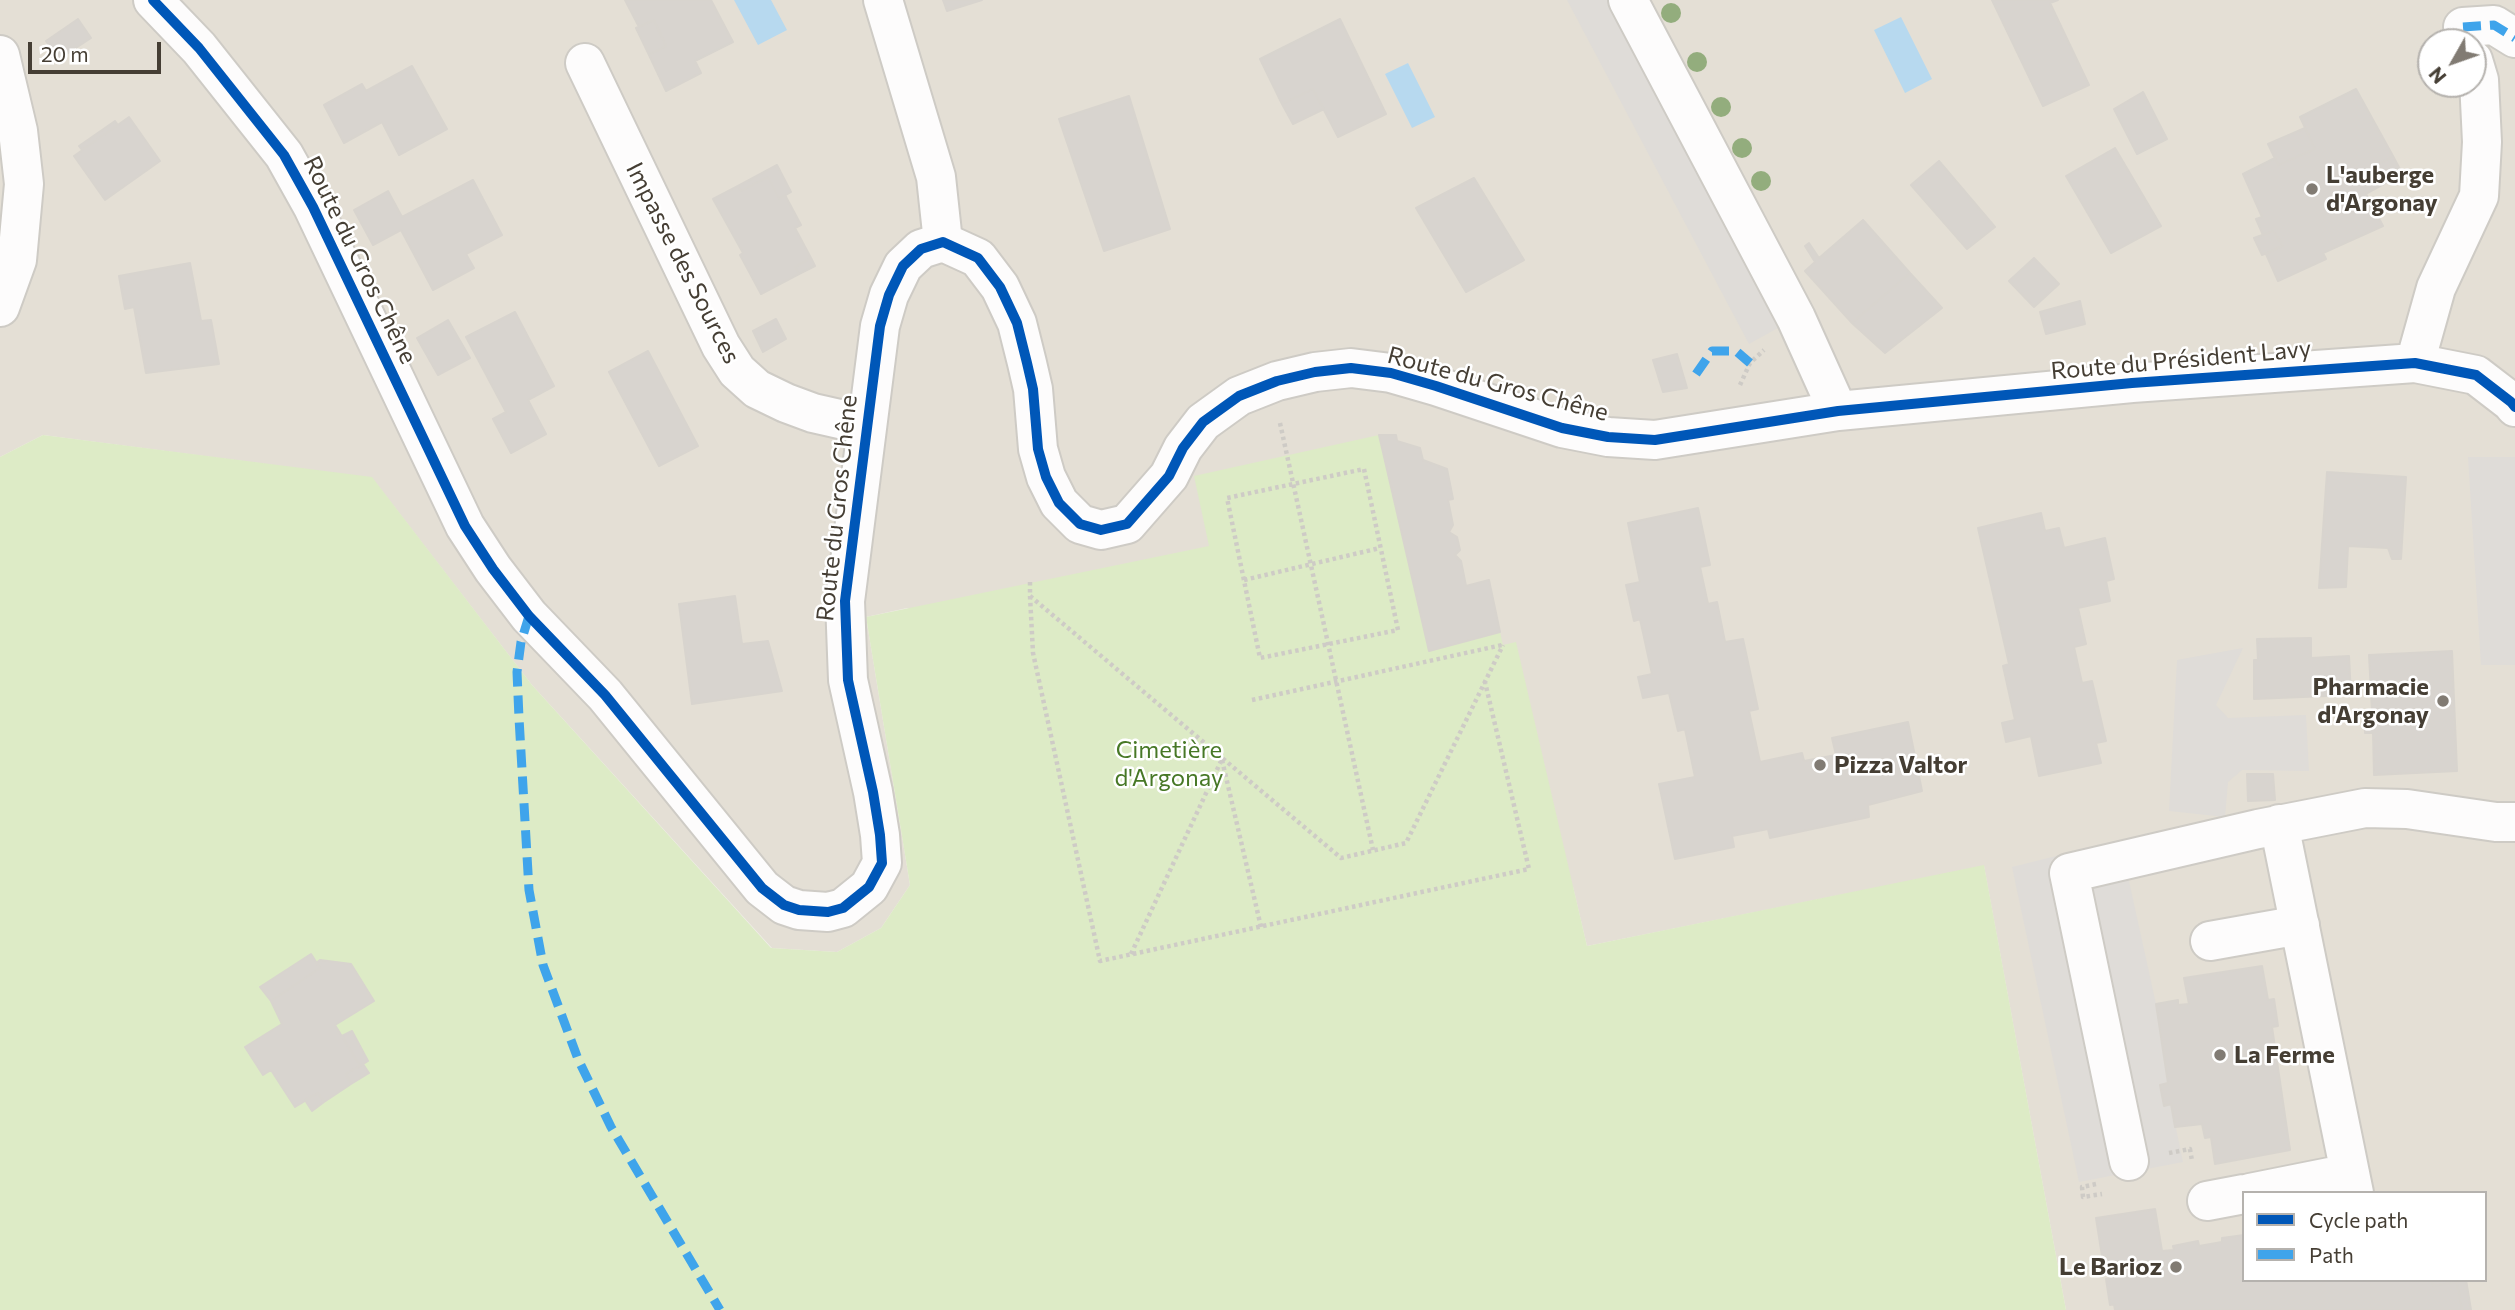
<!DOCTYPE html>
<html>
<head>
<meta charset="utf-8">
<style>
	body { margin:0 }
	#map { position:relative; width:2515px; height:1310px; overflow:hidden; background:#f0ede8; font-family:Commissioner,sans-serif }
	canvas { display:block }
	.legend { position:absolute; left:2242px; top:1191px; width:245px; height:91px; box-sizing:border-box; background:#fff; border:2px solid #b5b2ae; margin:0; padding:9px 12px; list-style:none; font-size:21px; color:#453e34 }
	.legend li { display:flex; align-items:center; gap:14px; height:35px }
	.legend b { width:35px; border:2px solid #b5b2ae }
	.north { position:absolute; left:2417px; top:28px; width:70px; height:70px; box-sizing:border-box; background:#fff; border:2px solid #b5b2ae; border-radius:50%; rotate:230deg; font-size:19px; font-weight:700; line-height:28px; text-align:center; color:#453e34 }
	.north::after { content:''; display:block; margin:auto; width:24px; height:32px; background:#817b73; clip-path:polygon(50% 0,100% 100%,50% 72%,0 100%) }
	.scale { position:absolute; left:28px; top:42px; width:133px; height:32px; box-sizing:border-box; border:4px solid #453e34; border-top:0; padding-left:9px; font-size:21px; line-height:24px; white-space:nowrap; color:#453e34; -webkit-text-stroke:5px #fff; paint-order:stroke }
</style>
</head>
<body>
<div id="map">
<canvas width="2515" height="1310"></canvas>
<ul class="legend">
<li><b style="height:9px;background:#0057b8"></b>Cycle path</li>
<li><b style="height:9px;background:#3fa4eb"></b>Path</li>
</ul>
<div class="north">N</div>
<div class="scale">20 m</div>
</div>
<script>
const c = document.querySelector('canvas').getContext('2d');
c.lineJoin = 'round';
function fillPath(path, color) {
  c.fillStyle = color;
  c.fill(path, 'evenodd');
}
function shape(rows) {
  const path = new Path2D();
  for (const r of rows) {
    path.moveTo(r[0], r[1]);
    for (let i = 2; i < r.length; i += 2) path.lineTo(r[i], r[i + 1]);
  }
  return path;
}
function strokePath(path, color, width, dash) {
  c.strokeStyle = color;
  c.lineWidth = width;
  c.lineCap = dash ? 'butt' : 'round';
  c.setLineDash(dash || []);
  c.stroke(path);
}
function drawText(font, color, halo, rows, align = 'center') {
  c.font = font + ' Commissioner,sans-serif';
  c.lineWidth = 5;
  c.setLineDash([]);
  c.textBaseline = 'middle';
  c.strokeStyle = halo;
  c.fillStyle = color;
  for (const [text, x, y, turn = 0] of rows) {
    c.save();
    c.translate(x, y);
    c.rotate((+turn || 0) * Math.PI / 180);
    c.textAlign = isNaN(turn) ? turn : align;
    if (halo) c.strokeText(text, 0, 0);
    c.fillText(text, 0, 0);
    c.restore();
  }
}
fillPath(shape([
	[0,0,2515,0,2515,1310,2066,1310,1984,866,1587,946,1573,887,907,608,866,617,910,885,881,928,837,952,772,948,532,685,372,478,43,435,0,457],
	[2431,42,2473,42,2473,84,2431,84],
	[2244,1193,2485,1193,2485,1280,2244,1280]
]), '#e4dfd5');
fillPath(shape([
	[43,435,372,477,532,685,771,948,837,952,881,928,910,885,866,617,1209,546,1194,476,1379,435,1429,651,1500,632,1503,645,1516,642,1587,946,1984,865,2066,1310,0,1310,0,457]
]), '#ddebc6');
fillPath(shape([
	[1567,0,1628,0,1796,318,1749,344],
	[2468,457,2515,457,2515,665,2481,665],
	[2243,648,2216,705,2228,718,2306,715,2309,771,2242,770,2228,782,2225,817,2169,811,2177,660],
	[2120,840,2156,1004,2168,1083,2160,1086,2164,1105,2171,1104,2183,1162,2079,1182,2012,867]
]), '#dfdcd8');
fillPath(shape([
	[734,0,771,0,787,30,758,45],
	[1901,17,1932,79,1905,93,1874,30],
	[1408,63,1435,117,1412,128,1385,74]
]), '#b7d9ef');
const building = shape([
	[625,0,711,0,733,42,695,61,701,73,666,91,649,55,666,46,654,20,639,27,625,0],
	[943,0,982,0,947,11,943,0],
	[1992,0,2058,0,2050,3,2089,85,2043,106,1992,0],
	[78,19,91,38,59,59,46,41,78,19],
	[1340,19,1386,114,1338,137,1313,89,1282,104,1260,59,1340,19],
	[654,20,666,46,649,55,636,28,654,20],
	[412,66,447,129,399,155,382,122,344,143,324,105,362,84,366,91,412,66],
	[1313,89,1324,109,1293,124,1282,104,1313,89],
	[2356,89,2393,156,2374,167,2384,184,2366,194,2383,226,2323,253,2326,259,2278,281,2266,254,2283,246,2273,231,2263,235,2256,219,2262,217,2243,174,2275,158,2278,165,2315,149,2300,117,2356,89],
	[2143,92,2167,139,2137,154,2114,109,2143,92],
	[1129,96,1170,229,1104,251,1059,119,1129,96],
	[129,117,160,161,105,200,74,156,129,117],
	[115,121,118,125,82,150,79,146,115,121],
	[2305,128,2315,149,2278,165,2268,144,2305,128],
	[2115,148,2161,226,2111,253,2066,176,2115,148],
	[2393,156,2402,173,2384,184,2374,167,2393,156],
	[1939,161,1995,227,1967,249,1911,185,1939,161],
	[777,165,791,192,779,199,768,177,741,191,738,186,777,165],
	[768,177,779,199,785,195,801,225,795,228,811,258,795,267,799,274,761,294,740,255,743,253,713,199,738,186,741,191,768,177],
	[1474,178,1524,260,1466,292,1416,208,1474,178],
	[473,180,502,235,466,254,474,268,433,290,401,230,373,245,354,210,388,191,402,217,473,180],
	[1863,220,1910,273,1852,323,1805,271,1815,262,1805,246,1809,243,1819,258,1863,220],
	[2273,231,2283,246,2262,255,2254,238,2273,231],
	[811,258,815,266,799,274,795,267,811,258],
	[2034,258,2059,284,2034,307,2009,281,2034,258],
	[190,263,201,321,211,320,219,364,146,373,134,307,125,309,119,276,190,263],
	[1910,273,1942,308,1885,353,1852,323,1910,273],
	[2080,301,2085,324,2046,334,2040,312,2080,301],
	[515,312,554,386,528,400,546,434,511,453,493,419,506,412,466,337,515,312],
	[776,319,786,339,763,352,753,331,776,319],
	[448,320,470,358,438,375,417,338,448,320],
	[648,351,698,446,659,466,609,372,648,351],
	[1677,354,1687,388,1663,392,1653,360,1677,354],
	[1379,435,1396,435,1397,441,1420,448,1423,460,1447,469,1453,499,1448,500,1453,525,1449,532,1457,537,1460,550,1455,555,1461,561,1466,586,1489,580,1500,632,1429,651,1379,435],
	[2327,472,2406,477,2401,559,2392,559,2388,548,2348,546,2346,587,2319,588,2327,472],
	[1698,508,1710,565,1700,567,1708,604,1717,602,1725,642,1743,639,1758,709,1749,711,1760,762,1802,753,1804,761,1836,755,1832,738,1908,722,1922,791,1868,805,1869,817,1770,838,1768,829,1732,836,1734,847,1675,859,1659,784,1695,777,1685,729,1678,731,1669,693,1643,698,1638,677,1652,674,1640,619,1634,621,1626,585,1640,582,1628,523,1698,508],
	[2041,513,2045,531,2059,528,2064,548,2105,538,2114,579,2106,581,2110,601,2078,608,2086,644,2074,647,2082,683,2092,681,2106,741,2096,743,2101,763,2039,776,2031,736,2006,742,2002,723,2015,720,2003,666,2009,664,1978,528,2041,513],
	[735,596,742,644,768,641,782,691,692,704,679,604,735,596],
	[2311,638,2311,658,2349,656,2351,695,2254,699,2254,660,2258,660,2257,639,2311,638],
	[2452,651,2457,771,2374,775,2373,733,2365,733,2364,712,2372,712,2369,655,2452,651],
	[2247,774,2273,774,2275,800,2248,801,2247,774],
	[311,954,320,968,271,1001,260,987,311,954],
	[320,960,351,964,374,1001,335,1025,360,1066,346,1074,351,1084,324,1102,318,1093,295,1107,271,1070,263,1075,245,1047,282,1024,271,1001,320,968,316,963,320,960],
	[2262,966,2268,1000,2274,999,2278,1026,2272,1027,2290,1150,2215,1164,2211,1137,2205,1138,2202,1124,2175,1127,2171,1104,2164,1106,2160,1085,2168,1083,2156,1004,2178,1000,2178,1005,2189,1004,2184,978,2262,966],
	[352,1031,368,1061,360,1066,342,1036,352,1031],
	[363,1064,369,1073,351,1084,346,1074,363,1064],
	[318,1093,324,1102,312,1111,305,1100,318,1093],
	[2155,1209,2162,1251,2174,1250,2173,1246,2198,1241,2199,1246,2222,1242,2222,1238,2244,1235,2244,1280,2432,1280,2433,1286,2457,1282,2462,1310,2115,1310,2114,1304,2110,1305,2106,1279,2110,1278,2106,1255,2102,1256,2096,1218,2155,1209],
	[2432,1280,2466,1280,2471,1310,2462,1310,2457,1282,2433,1286,2432,1280]
]);
fillPath(building, '#d8d4cf');
strokePath(building, '#d8d4ce', 2);
const minor = shape([
	[153,0,199,48,284,155,313,207,465,526,493,569,529,616,605,695,762,888,784,905,799,910,828,912,843,908,869,887,882,863,880,835,873,792,848,680,845,601,880,326,889,295,903,266,921,249,943,242,978,258,1000,287,1017,323,1027,363,1033,389,1038,449,1046,477,1059,503,1080,524,1101,530,1127,524,1169,476,1183,448,1203,422,1239,396,1277,381,1315,372,1351,368,1391,373,1436,386,1562,428,1608,437,1655,440,1838,411,2132,383,2415,363,2476,375,2511,402,2515,407],
	[883,0,936,177,943,242],
	[1628,0,1796,318,1838,411],
	[2463,27,2494,25,2515,38],
	[0,55,18,131,24,184,17,260,0,307],
	[585,63,721,346,737,371,757,389,786,403,813,413,866,425],
	[2415,363,2436,288,2479,196,2482,142,2479,80,2473,60],
	[2279,824,2354,1193],
	[2210,941,2300,925],
	[2129,1161,2069,873,2258,829,2365,808,2407,809,2496,822,2515,822],
	[2250,1193,2350,1173],
	[2207,1201,2244,1194]
]);
strokePath(minor, '#cecbc5', 42);
strokePath(shape([
	[1740,385,1750,363,1764,350],
	[1280,423,1373,850],
	[1364,469,1398,630,1260,658,1227,498,1364,469],
	[1244,580,1380,548],
	[1030,582,1030,596,1341,858,1406,843,1503,645],
	[1030,596,1033,653,1100,961,1529,869,1485,682],
	[1252,700,1502,645],
	[1222,760,1261,927],
	[1131,954,1222,759],
	[2169,1153,2190,1149,2192,1161],
	[2096,1184,2082,1187,2083,1197,2102,1194]
]), '#cecbc6', 4.5, [3.5, 3.5]);
strokePath(minor, '#fdfcfc', 38);
strokePath(shape([
	[2463,27,2494,25,2515,38],
	[1696,374,1712,351,1736,351,1750,363],
	[529,616,521,642,517,672,519,718,529,890,543,965,578,1059,611,1127,720,1310]
]), '#3fa4eb', 9, [18, 9]);
strokePath(shape([
	[153,0,199,48,284,155,313,207,465,526,493,569,529,616,605,695,762,888,784,905,799,910,828,912,843,908,869,887,882,863,880,835,873,792,848,680,845,601,880,326,889,295,903,266,921,249,943,242,978,258,1000,287,1017,323,1027,363,1033,389,1038,449,1046,477,1059,503,1080,524,1101,530,1127,524,1169,476,1183,448,1203,422,1239,396,1277,381,1315,372,1351,368,1391,373,1436,386,1562,428,1608,437,1655,440,1838,411,2132,383,2415,363,2476,375,2511,402,2515,407]
]), '#0057b8', 10);
c.fillStyle = '#93ad7d';
for (const [x, y] of [
	[1671,13],
	[1697,62],
	[1721,107],
	[1742,148],
	[1761,181]
]) {
  c.beginPath();
  c.arc(x, y, 10, 0, 2 * Math.PI);
  c.fill();
}
for (const [x, y, r, color] of [
	[2312,189,7,"#817b73"],
	[2443,701,7,"#817b73"],
	[1820,765,7,"#817b73"],
	[2220,1055,7,"#817b73"],
	[2176,1267,7,"#817b73"]
]) {
  const dot = new Path2D();
  dot.arc(x, y, r, 0, 2 * Math.PI);
  c.fillStyle = color;
  c.fill(dot);
  strokePath(dot, '#fff', 2.5);
}
drawText('bold 24px', '#453e34', '#fff', [
	["L'auberge",2326,175],
	["d'Argonay",2326,203],
	["Pharmacie",2429,687,"right"],
	["d'Argonay",2429,715,"right"],
	["Pizza Valtor",1834,765],
	["La Ferme",2234,1055],
	["Le Barioz",2162,1267,"right"]
], 'left');
drawText('24px', '#453e34', '#fff', [
	["Route du Gros Chêne",360,260,64],
	["Impasse des Sources",683,263,63],
	["Route du Président Lavy",2181,360,-5],
	["Route du Gros Chêne",1498,384,15],
	["Route du Gros Chêne",837,508,-84]
]);
drawText('24px', '#477826', '#fff', [
	["Cimetière",1169,750],
	["d'Argonay",1169,778]
]);
</script>
</body>
</html>
